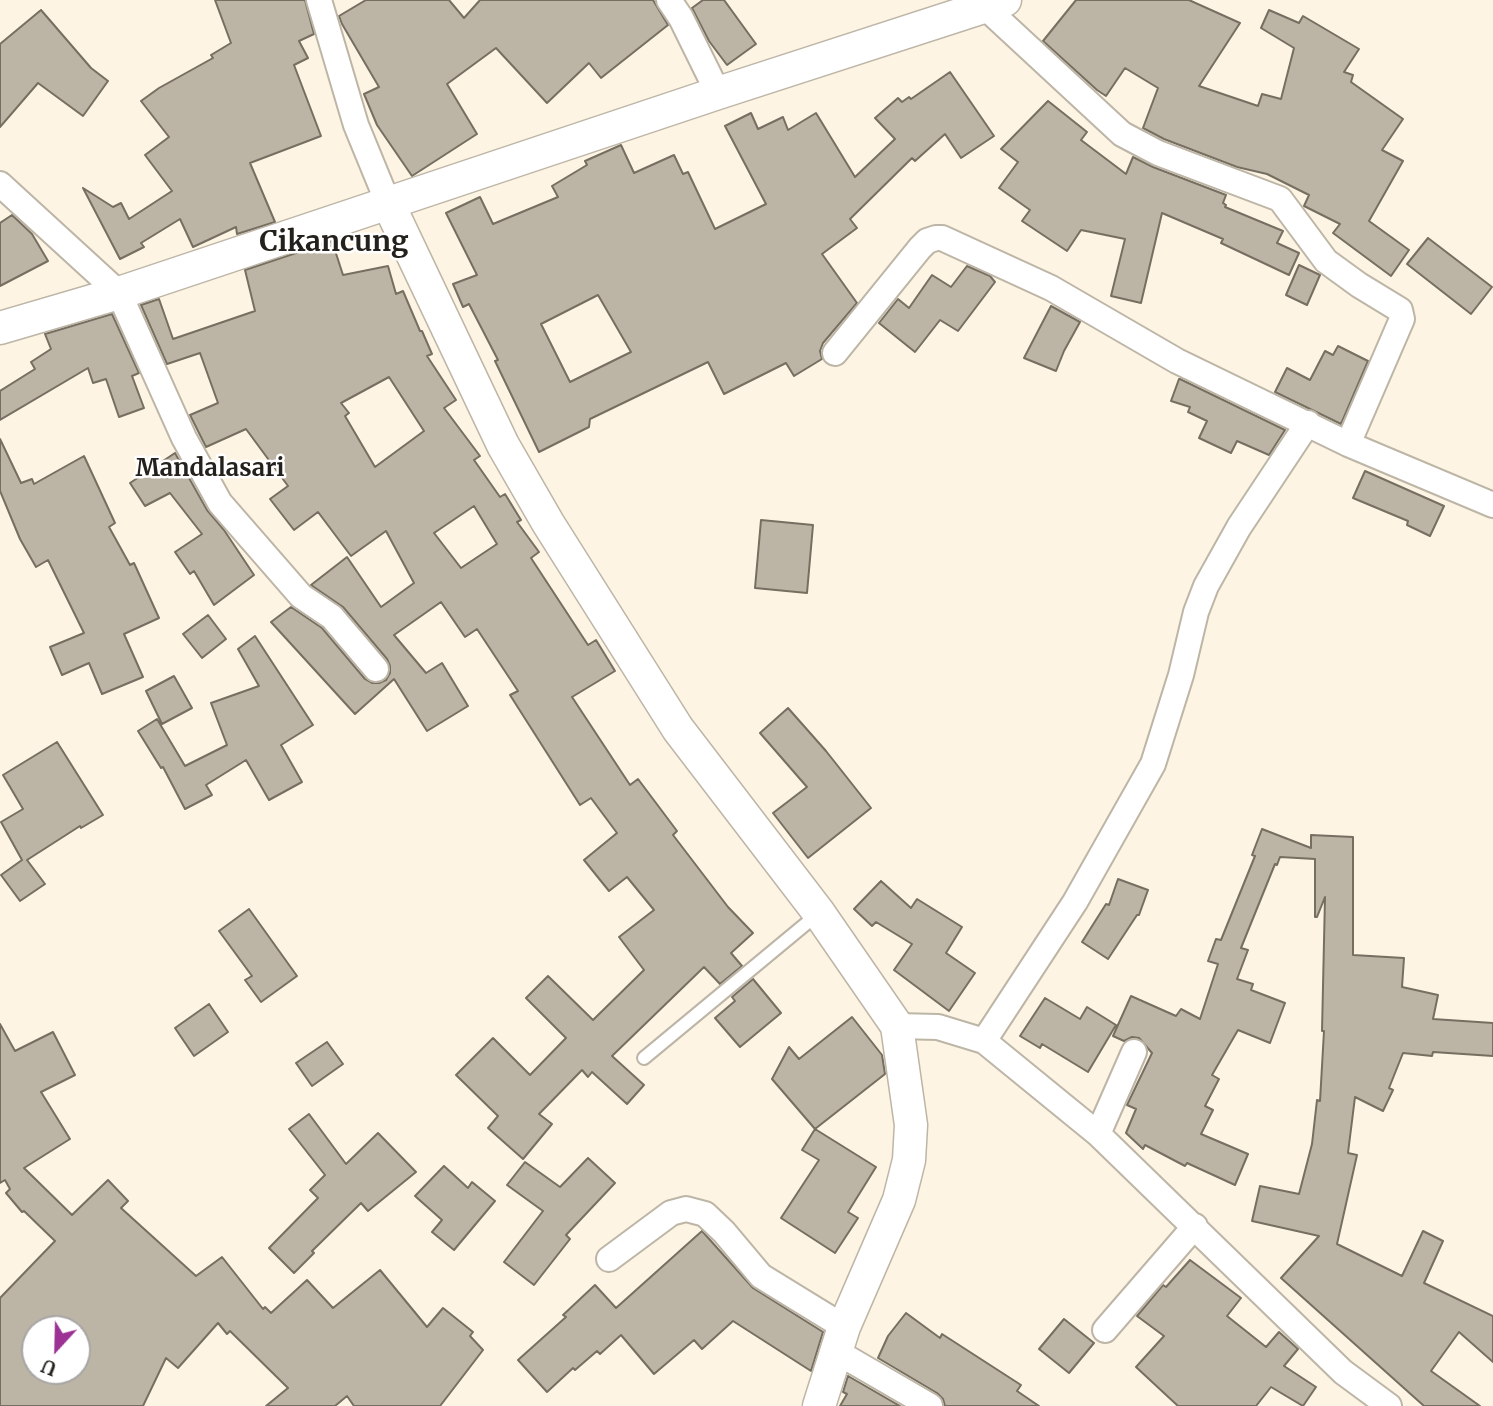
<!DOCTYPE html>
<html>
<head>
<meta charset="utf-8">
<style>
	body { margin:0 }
	#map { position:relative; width:1493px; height:1406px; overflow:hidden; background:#fdf4e4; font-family:Merriweather,serif }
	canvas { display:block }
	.north { position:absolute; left:21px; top:1315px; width:70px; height:70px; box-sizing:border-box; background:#fff; border:2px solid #a7a6a4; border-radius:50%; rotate:202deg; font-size:19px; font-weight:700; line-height:28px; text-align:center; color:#24211c }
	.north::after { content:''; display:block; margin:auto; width:24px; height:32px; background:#9c3293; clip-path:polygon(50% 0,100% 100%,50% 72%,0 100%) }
</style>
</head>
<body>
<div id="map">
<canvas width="1493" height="1406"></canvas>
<div class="north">U</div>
</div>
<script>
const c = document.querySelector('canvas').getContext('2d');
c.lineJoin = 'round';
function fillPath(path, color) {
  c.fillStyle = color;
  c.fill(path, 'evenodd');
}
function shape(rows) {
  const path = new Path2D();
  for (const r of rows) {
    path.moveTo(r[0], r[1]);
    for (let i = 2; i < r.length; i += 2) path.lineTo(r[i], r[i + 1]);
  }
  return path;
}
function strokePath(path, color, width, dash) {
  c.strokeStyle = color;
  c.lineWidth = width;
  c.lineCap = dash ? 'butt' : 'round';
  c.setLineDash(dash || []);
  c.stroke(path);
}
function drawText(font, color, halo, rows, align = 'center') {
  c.font = font + ' Merriweather,serif';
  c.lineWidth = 5;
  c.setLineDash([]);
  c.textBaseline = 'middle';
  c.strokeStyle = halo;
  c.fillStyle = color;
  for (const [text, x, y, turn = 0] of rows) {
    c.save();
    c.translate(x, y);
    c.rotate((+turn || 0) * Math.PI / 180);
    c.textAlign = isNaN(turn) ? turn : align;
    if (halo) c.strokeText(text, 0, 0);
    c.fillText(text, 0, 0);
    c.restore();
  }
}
const building = shape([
	[215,0,305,0,314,34,299,41,308,58,294,65,321,136,250,163,275,222,237,234,236,227,193,247,180,219,141,243,144,247,120,259,83,188,113,207,121,203,129,219,172,191,145,155,169,137,141,101,159,88,213,58,211,55,231,43,215,0],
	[366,0,449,0,464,18,480,0,653,0,668,25,601,78,589,63,547,103,496,48,447,84,477,134,412,176,377,125,364,94,379,87,342,24,339,16,366,0],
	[703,0,724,0,756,44,727,65,709,41,692,8,703,0],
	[1076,0,1189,0,1240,23,1199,86,1258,106,1262,94,1281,99,1294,48,1261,28,1269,10,1299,23,1303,16,1359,49,1344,72,1353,75,1351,82,1403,119,1382,150,1403,161,1369,221,1409,250,1391,276,1333,233,1340,224,1304,206,1309,195,1267,174,1237,167,1164,139,1143,128,1158,88,1125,68,1106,96,1097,90,1043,41,1076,0],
	[41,10,91,68,108,81,83,116,38,83,0,127,0,44,41,10],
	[950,72,994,136,961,158,945,134,915,161,912,158,850,219,857,228,822,254,857,303,823,343,820,351,822,359,794,376,786,363,724,394,708,362,590,419,589,427,539,452,495,361,498,360,469,304,463,307,453,284,477,275,446,213,480,197,493,224,558,197,552,186,587,165,585,161,621,145,634,173,674,155,683,174,688,172,715,229,766,204,725,126,751,113,758,129,783,117,788,130,816,113,855,177,895,139,875,118,898,98,902,102,909,97,911,99,950,72],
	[598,295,631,352,570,382,541,324,598,295],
	[1048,101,1087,132,1081,140,1126,174,1133,157,1153,167,1226,195,1223,203,1226,205,1225,207,1283,231,1277,243,1299,253,1289,275,1221,243,1223,239,1162,213,1141,303,1111,296,1125,239,1081,230,1067,251,1022,221,1030,210,999,188,1018,162,1001,149,1048,101],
	[12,215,32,234,48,261,0,286,0,223,12,215],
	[1428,238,1492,287,1471,314,1407,264,1428,238],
	[332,241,343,275,388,266,396,294,403,291,420,331,422,331,432,354,427,356,456,400,444,408,480,456,474,460,500,497,505,494,521,520,517,522,539,552,531,558,588,645,596,640,615,671,572,697,630,785,638,779,677,831,673,835,728,907,753,933,731,953,742,966,720,984,704,967,612,1056,644,1085,627,1104,592,1072,588,1077,582,1070,539,1114,552,1124,523,1159,488,1128,498,1116,456,1075,493,1038,530,1075,566,1038,526,998,548,976,593,1020,644,970,619,937,654,910,627,877,609,891,584,860,617,833,591,798,580,805,510,695,518,691,477,629,465,637,441,602,394,635,426,673,442,663,468,706,427,731,394,679,355,714,271,622,291,607,322,628,365,679,372,683,379,683,386,680,390,673,390,666,387,659,343,607,311,585,347,557,381,607,414,583,386,531,351,556,318,512,294,530,270,499,288,486,246,429,206,447,190,415,218,403,200,353,167,364,141,305,159,299,173,339,255,311,245,270,332,241],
	[389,377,424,431,375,467,345,416,349,413,341,403,389,377],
	[474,506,497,544,461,568,434,533,474,506],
	[1299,265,1320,275,1307,305,1286,295,1299,265],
	[967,266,990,276,995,282,958,331,940,320,915,352,879,323,898,299,909,308,932,275,951,287,967,266],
	[1051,306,1080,322,1064,351,1056,371,1024,358,1051,306],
	[112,314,139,373,132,376,144,408,119,417,106,379,93,383,88,368,0,420,0,391,35,369,31,362,51,349,45,334,112,314],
	[1338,346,1368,361,1341,424,1275,392,1287,368,1310,380,1325,351,1333,355,1338,346],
	[1179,379,1180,379,1285,430,1269,455,1237,441,1231,453,1199,438,1207,421,1188,412,1190,407,1171,401,1179,379],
	[0,439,21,483,32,479,34,484,84,456,115,523,109,527,130,565,134,563,159,618,124,634,143,677,102,694,89,663,62,675,50,647,84,633,48,560,36,567,20,539,0,491,0,439],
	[175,453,207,510,224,530,254,575,214,605,194,571,190,574,175,552,202,534,170,493,145,506,130,483,175,453],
	[1365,471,1444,506,1430,536,1407,525,1408,521,1353,498,1365,471],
	[761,520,813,525,807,593,755,588,761,520],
	[208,615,226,639,202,658,183,634,208,615],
	[255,636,313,725,281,745,302,782,269,800,246,760,206,785,212,795,185,809,163,767,161,768,138,731,157,719,185,766,227,745,211,703,259,686,238,649,255,636],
	[174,676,192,708,162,724,146,691,174,676],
	[788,708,826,751,871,808,808,858,773,813,807,787,760,733,788,708],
	[57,742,103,815,81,828,80,826,27,860,45,884,20,901,1,875,22,860,1,822,23,809,3,775,57,742],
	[1262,829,1311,848,1311,835,1353,837,1353,955,1404,958,1402,987,1438,995,1433,1019,1493,1023,1493,1056,1433,1052,1432,1056,1403,1053,1389,1088,1393,1090,1383,1111,1355,1097,1348,1153,1357,1155,1337,1244,1402,1276,1423,1231,1443,1241,1424,1283,1493,1316,1493,1362,1459,1332,1431,1371,1480,1406,1424,1406,1281,1278,1319,1236,1252,1221,1260,1186,1299,1194,1312,1144,1317,1100,1320,1101,1324,1031,1322,1031,1325,897,1317,917,1315,917,1315,859,1280,857,1277,865,1275,864,1241,948,1248,950,1237,979,1253,984,1251,990,1285,1003,1270,1043,1238,1030,1212,1075,1219,1079,1205,1106,1213,1110,1201,1134,1248,1154,1235,1185,1187,1163,1185,1166,1145,1145,1143,1149,1126,1133,1136,1109,1127,1105,1152,1053,1139,1038,1132,1037,1124,1041,1113,1036,1131,996,1176,1016,1181,1009,1200,1019,1218,964,1208,961,1216,939,1221,940,1255,856,1252,855,1262,829],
	[1118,879,1148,890,1139,915,1137,915,1108,959,1082,942,1106,904,1109,905,1118,879],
	[881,881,911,908,917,899,962,927,946,953,975,973,949,1011,894,970,912,944,876,922,872,926,854,909,881,881],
	[249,909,297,976,261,1002,245,980,252,976,219,931,249,909],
	[753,979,781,1013,740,1047,715,1018,735,1001,732,997,753,979],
	[1045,998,1080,1019,1087,1007,1116,1025,1088,1072,1042,1044,1040,1048,1020,1036,1045,998],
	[209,1004,228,1032,194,1056,175,1028,209,1004],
	[852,1017,882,1055,885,1074,815,1129,772,1079,789,1047,799,1059,852,1017],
	[0,1024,15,1051,53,1032,75,1075,41,1092,70,1139,24,1168,72,1215,108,1180,128,1201,121,1208,196,1276,222,1257,263,1309,265,1307,271,1313,307,1280,333,1308,380,1270,427,1327,443,1308,473,1332,470,1336,483,1350,440,1406,354,1406,347,1396,335,1406,266,1406,288,1388,230,1331,227,1334,218,1323,178,1368,166,1358,143,1406,0,1406,0,1298,55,1241,24,1211,22,1212,6,1193,10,1189,5,1180,0,1183,0,1024],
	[35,1329,77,1329,77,1371,35,1371,35,1329],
	[327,1042,343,1064,312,1086,296,1063,327,1042],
	[309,1114,346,1164,378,1133,416,1172,368,1211,361,1203,312,1251,314,1253,294,1273,269,1248,318,1198,310,1190,325,1175,289,1129,309,1114],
	[815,1129,876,1167,848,1212,858,1218,835,1253,781,1218,819,1160,802,1150,815,1129],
	[588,1158,615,1183,566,1235,570,1239,534,1285,504,1262,543,1211,507,1185,525,1162,560,1187,588,1158],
	[444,1166,468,1188,472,1182,495,1201,454,1250,432,1232,442,1220,415,1196,444,1166],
	[702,1231,753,1288,823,1332,811,1371,733,1321,702,1349,694,1340,654,1374,621,1335,600,1354,597,1351,575,1370,573,1368,547,1392,518,1360,566,1317,563,1315,595,1285,616,1308,702,1231],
	[1190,1260,1241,1298,1227,1316,1266,1347,1279,1332,1298,1349,1284,1366,1316,1387,1303,1406,1271,1387,1256,1406,1178,1406,1136,1367,1164,1336,1137,1316,1163,1285,1166,1287,1190,1260],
	[906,1313,940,1338,942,1334,1021,1385,1017,1391,1039,1406,945,1406,943,1399,937,1393,878,1358,888,1336,906,1313],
	[1064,1319,1094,1343,1069,1373,1039,1349,1064,1319],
	[848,1376,900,1406,840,1406,847,1394,843,1392,848,1376]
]);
fillPath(building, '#bcb4a5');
strokePath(building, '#766f61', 2);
const service = shape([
	[644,1058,819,913]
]);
const minor = shape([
	[319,0,356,125,388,203],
	[669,0,681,18,718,93],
	[986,8,1122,134,1158,153,1280,199,1326,261,1359,285,1400,310,1402,319,1348,444],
	[0,184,119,293,184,438,220,503,301,596,332,617,376,669],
	[835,353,920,248,927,241,936,238,942,238,1051,288,1177,361,1348,444,1493,505],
	[897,1026,938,1027,984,1041,1098,1134,1343,1372,1389,1406],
	[984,1041,1075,902,1153,764,1181,675,1196,612,1206,586,1239,527,1308,423],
	[1098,1134,1134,1052],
	[609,1259,671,1213,686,1209,705,1214,724,1232,761,1276,844,1327],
	[1105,1330,1195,1226],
	[837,1352,930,1406]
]);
const tertiary = shape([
	[388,203,503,445,548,523,678,729,819,913,897,1026,911,1125,909,1160,899,1200,844,1327,819,1406],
	[0,328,119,293,718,93,1005,0]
]);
strokePath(service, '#bdb5a6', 16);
strokePath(minor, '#bdb5a6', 28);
strokePath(tertiary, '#bdb5a6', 35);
strokePath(service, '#fff', 12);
strokePath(minor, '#fff', 24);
strokePath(tertiary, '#fff', 32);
drawText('bold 24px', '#24211c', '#fff', [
	["Mandalasari",210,469]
]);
drawText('bold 28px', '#24211c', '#fff', [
	["Cikancung",334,243]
]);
</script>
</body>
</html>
